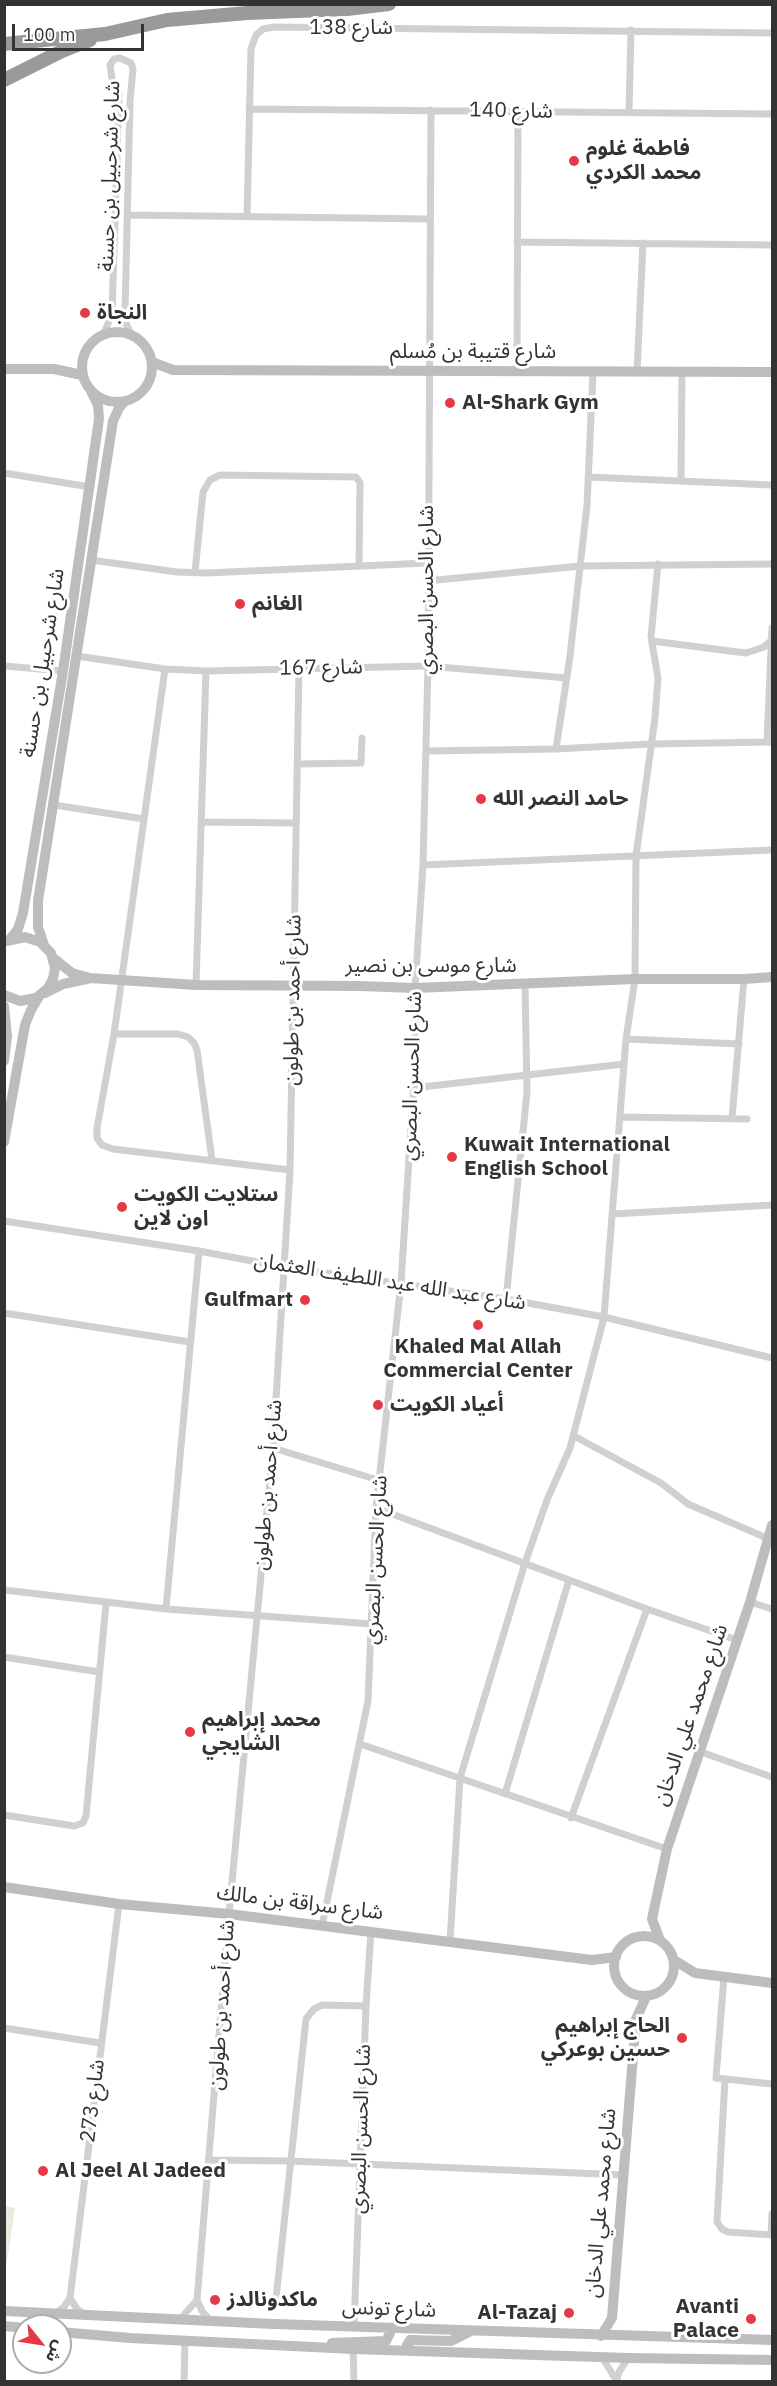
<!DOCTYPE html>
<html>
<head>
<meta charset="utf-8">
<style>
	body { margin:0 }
	#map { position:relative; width:777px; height:2386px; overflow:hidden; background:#fff; font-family:"IBM Plex Sans","Noto Sans Arabic",sans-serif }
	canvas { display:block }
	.frame { position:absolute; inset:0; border:6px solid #333; pointer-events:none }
	.north { position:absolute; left:12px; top:2314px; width:60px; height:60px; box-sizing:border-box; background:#fff; border:2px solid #adadad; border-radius:50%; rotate:120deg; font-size:16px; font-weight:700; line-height:24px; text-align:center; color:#333 }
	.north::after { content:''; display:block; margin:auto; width:21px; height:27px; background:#e63946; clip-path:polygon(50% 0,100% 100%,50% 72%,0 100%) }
	.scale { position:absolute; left:12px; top:24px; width:132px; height:27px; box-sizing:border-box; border:3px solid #333; border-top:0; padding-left:8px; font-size:18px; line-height:21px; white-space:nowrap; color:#333; -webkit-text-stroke:4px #fff; paint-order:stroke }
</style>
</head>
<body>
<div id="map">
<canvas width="777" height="2386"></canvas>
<div class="frame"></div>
<div class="north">ش</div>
<div class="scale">100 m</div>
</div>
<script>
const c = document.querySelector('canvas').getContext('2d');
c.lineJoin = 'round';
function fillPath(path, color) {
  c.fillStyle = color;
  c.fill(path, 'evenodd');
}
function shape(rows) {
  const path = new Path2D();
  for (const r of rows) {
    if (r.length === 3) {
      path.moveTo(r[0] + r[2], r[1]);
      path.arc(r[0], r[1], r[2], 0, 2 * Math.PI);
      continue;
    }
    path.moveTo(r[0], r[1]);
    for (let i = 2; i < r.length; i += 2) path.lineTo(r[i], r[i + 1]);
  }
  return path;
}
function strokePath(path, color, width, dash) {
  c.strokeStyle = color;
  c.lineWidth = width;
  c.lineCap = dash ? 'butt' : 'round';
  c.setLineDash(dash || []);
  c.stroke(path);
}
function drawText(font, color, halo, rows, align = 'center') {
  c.font = font + ' "IBM Plex Sans","Noto Sans Arabic",sans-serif';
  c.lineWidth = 6;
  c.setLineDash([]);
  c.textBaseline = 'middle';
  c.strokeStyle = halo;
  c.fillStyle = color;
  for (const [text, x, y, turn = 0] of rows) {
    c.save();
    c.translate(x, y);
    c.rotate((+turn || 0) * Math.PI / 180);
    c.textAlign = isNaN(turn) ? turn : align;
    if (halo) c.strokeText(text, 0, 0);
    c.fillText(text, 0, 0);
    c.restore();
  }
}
fillPath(shape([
	[5,2206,15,2208,5,2275,4,2206]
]), '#e6ecdf');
strokePath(shape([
	[249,109,772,114],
	[629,112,631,30],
	[128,215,429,219],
	[247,217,251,49,256,35,263,29,274,27,772,33],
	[517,242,772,245],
	[104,333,112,314,119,93,112,79,110,65,114,59,120,58,131,63,133,69,130,101,125,313,126,323,131,334],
	[517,371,518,111],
	[637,372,643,243],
	[4,473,90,487],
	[588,477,772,485],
	[681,481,682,372],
	[91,560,177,572,207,573,427,563],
	[195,572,203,492,210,480,220,475,356,477,360,483,359,565],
	[427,581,580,566,772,564],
	[652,641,746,653,764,647,772,640],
	[77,656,165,669,206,671,428,666,567,678],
	[4,666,63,671],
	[165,669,114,1034,97,1128,97,1138,102,1145,113,1149,290,1170],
	[767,742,772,628],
	[556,749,570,656,587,505,593,372],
	[426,751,556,749,651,744,772,742],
	[297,764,361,763,362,738],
	[54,805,144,819],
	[201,822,296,823],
	[423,865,772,850],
	[196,985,206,671],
	[114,1034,178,1034,188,1037,194,1043,197,1050,212,1160],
	[626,1039,739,1044],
	[413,1088,624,1064],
	[620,1117,747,1119],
	[732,1118,744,979],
	[613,1214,772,1205],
	[4,1221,199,1251,284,1267,506,1299,604,1317,772,1358],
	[506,1299,527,1092,525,985],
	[4,1313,190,1342],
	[574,1436,661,1483,688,1504,769,1539],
	[273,1448,378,1480],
	[376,1508,647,1609,737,1640],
	[4,1590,166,1609,372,1624],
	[750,1602,772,1609],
	[166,1609,199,1251],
	[4,1657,99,1672],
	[360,1744,667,1849],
	[698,1751,772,1777],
	[505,1794,569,1580],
	[4,1815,74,1826,83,1823,86,1816,106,1604],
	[571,1818,647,1609],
	[322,1926,368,1701,376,1508,401,1283,415,1066,415,988,423,865,428,666,431,110],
	[450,1941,460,1778,525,1563,547,1500,570,1448,604,1317,626,1039,635,979,636,856,655,718,658,678,651,637,658,564],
	[724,1976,716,2078,772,2084],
	[4,2028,100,2043],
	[725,2079,717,2222,722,2229,728,2232,772,2235],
	[209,2160,290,2161,624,2175],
	[771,2235,772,2214],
	[70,2298,77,2309,84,2314],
	[276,2299,306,2019,314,2009,322,2005,366,2006],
	[57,2312,64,2307,70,2298,119,1904],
	[181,2318,197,2300],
	[210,2320,202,2311,197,2300,229,1914,273,1448,290,1170,299,668],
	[354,2327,366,2006,371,1931],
	[353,2349,354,2382],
	[602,2357,616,2380],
	[184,2382,185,2340],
	[616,2382,619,2372,628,2358]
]), '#d0d0d0', 7);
strokePath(shape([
	[117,367,35],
	[152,362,173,370,772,372],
	[4,369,54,369,82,375],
	[10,939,18,929,23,913,63,671,99,419,98,405,91,391],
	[44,945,38,927,38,901,113,421,119,408,125,401],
	[53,958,72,973,90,978,196,985,359,986,415,988,635,979,744,979,772,977],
	[45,993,63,984,87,979],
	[4,995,20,1001,36,998,48,988,53,979,55,968,51,953,40,942,25,937,7,941],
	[4,1006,7,1036,4,1061],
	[4,1142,25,1025,31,1010,40,995],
	[4,1887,119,1904,229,1914,592,1960,616,1957],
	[644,1966,30],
	[660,1940,652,1919,667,1849,750,1602,772,1525],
	[674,1960,695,1973,772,1983],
	[4,2311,274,2324,772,2340],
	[4,2326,24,2328],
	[60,2332,130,2338,353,2349,628,2358,772,2360],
	[601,2336,612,2318,636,2019,646,1997],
	[332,2343,386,2341,390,2333,388,2328],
	[410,2350,407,2345,410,2340,451,2341,469,2332]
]), '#bdbdbd', 10);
strokePath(shape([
	[4,44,105,34,167,20,247,13,347,9,389,4],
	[4,80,62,51,90,40]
]), '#9a9a9a', 14);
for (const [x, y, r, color] of [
	[574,161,6,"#e63946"],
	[85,313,6,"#e63946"],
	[450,403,6,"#e63946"],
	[240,604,6,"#e63946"],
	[481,799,6,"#e63946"],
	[452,1157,6,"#e63946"],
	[122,1207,6,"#e63946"],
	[305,1300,6,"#e63946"],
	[478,1325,6,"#e63946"],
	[378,1405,6,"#e63946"],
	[190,1732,6,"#e63946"],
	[682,2038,6,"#e63946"],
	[43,2171,6,"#e63946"],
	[215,2300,6,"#e63946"],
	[569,2313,6,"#e63946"],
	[751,2319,6,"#e63946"]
]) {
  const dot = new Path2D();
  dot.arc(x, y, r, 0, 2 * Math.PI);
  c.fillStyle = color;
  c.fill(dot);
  strokePath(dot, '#fff', 2);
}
drawText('21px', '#333', '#fff', [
	["شارع 138",351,28],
	["شارع 140",511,111,1],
	["شارع شرحبيل بن حسنة",110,176,-88],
	["شارع قتيبة بن مُسلم",473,352],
	["شارع الحسن البصري",427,590,-90],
	["شارع شرحبيل بن حسنة",43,663,-81],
	["شارع 167",321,668,-1],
	["شارع موسى بن نصير",431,966],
	["شارع أحمد بن طولون",293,1000,-89],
	["شارع الحسن البصري",412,1076,-88],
	["شارع عبد الله عبد اللطيف العثمان",390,1282,9],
	["شارع أحمد بن طولون",268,1485,-85],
	["شارع الحسن البصري",376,1560,-87],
	["شارع محمد علي الدخان",691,1715,-71],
	["شارع سراقة بن مالك",300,1903,7],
	["شارع أحمد بن طولون",222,2005,-86],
	["شارع 273",93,2101,-83],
	["شارع الحسن البصري",361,2129,-88],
	["شارع محمد علي الدخان",601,2203,-85],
	["شارع تونس",389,2309,2]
]);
drawText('bold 21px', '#333', '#fff', [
	["فاطمة غلوم",586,149],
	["محمد الكردي",586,173],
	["النجاة",97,313],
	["Al-Shark Gym",462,403],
	["الغانم",252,604],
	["حامد النصر الله",493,799],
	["Kuwait International",464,1145],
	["English School",464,1169],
	["ستلايت الكويت",134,1195],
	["اون لاين",134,1219],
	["Gulfmart",293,1300,"right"],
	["Khaled Mal Allah",478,1347,"center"],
	["Commercial Center",478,1371,"center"],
	["أعياد الكويت",390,1405],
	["محمد إبراهيم",202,1720],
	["الشايجي",202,1744],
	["الحاج إبراهيم",670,2026,"right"],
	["حسين بوعركي",670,2050,"right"],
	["Al Jeel Al Jadeed",55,2171],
	["ماكدونالدز",227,2300],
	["Avanti",739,2307,"right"],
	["Palace",739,2331,"right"],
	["Al-Tazaj",557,2313,"right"]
], 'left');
</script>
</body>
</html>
